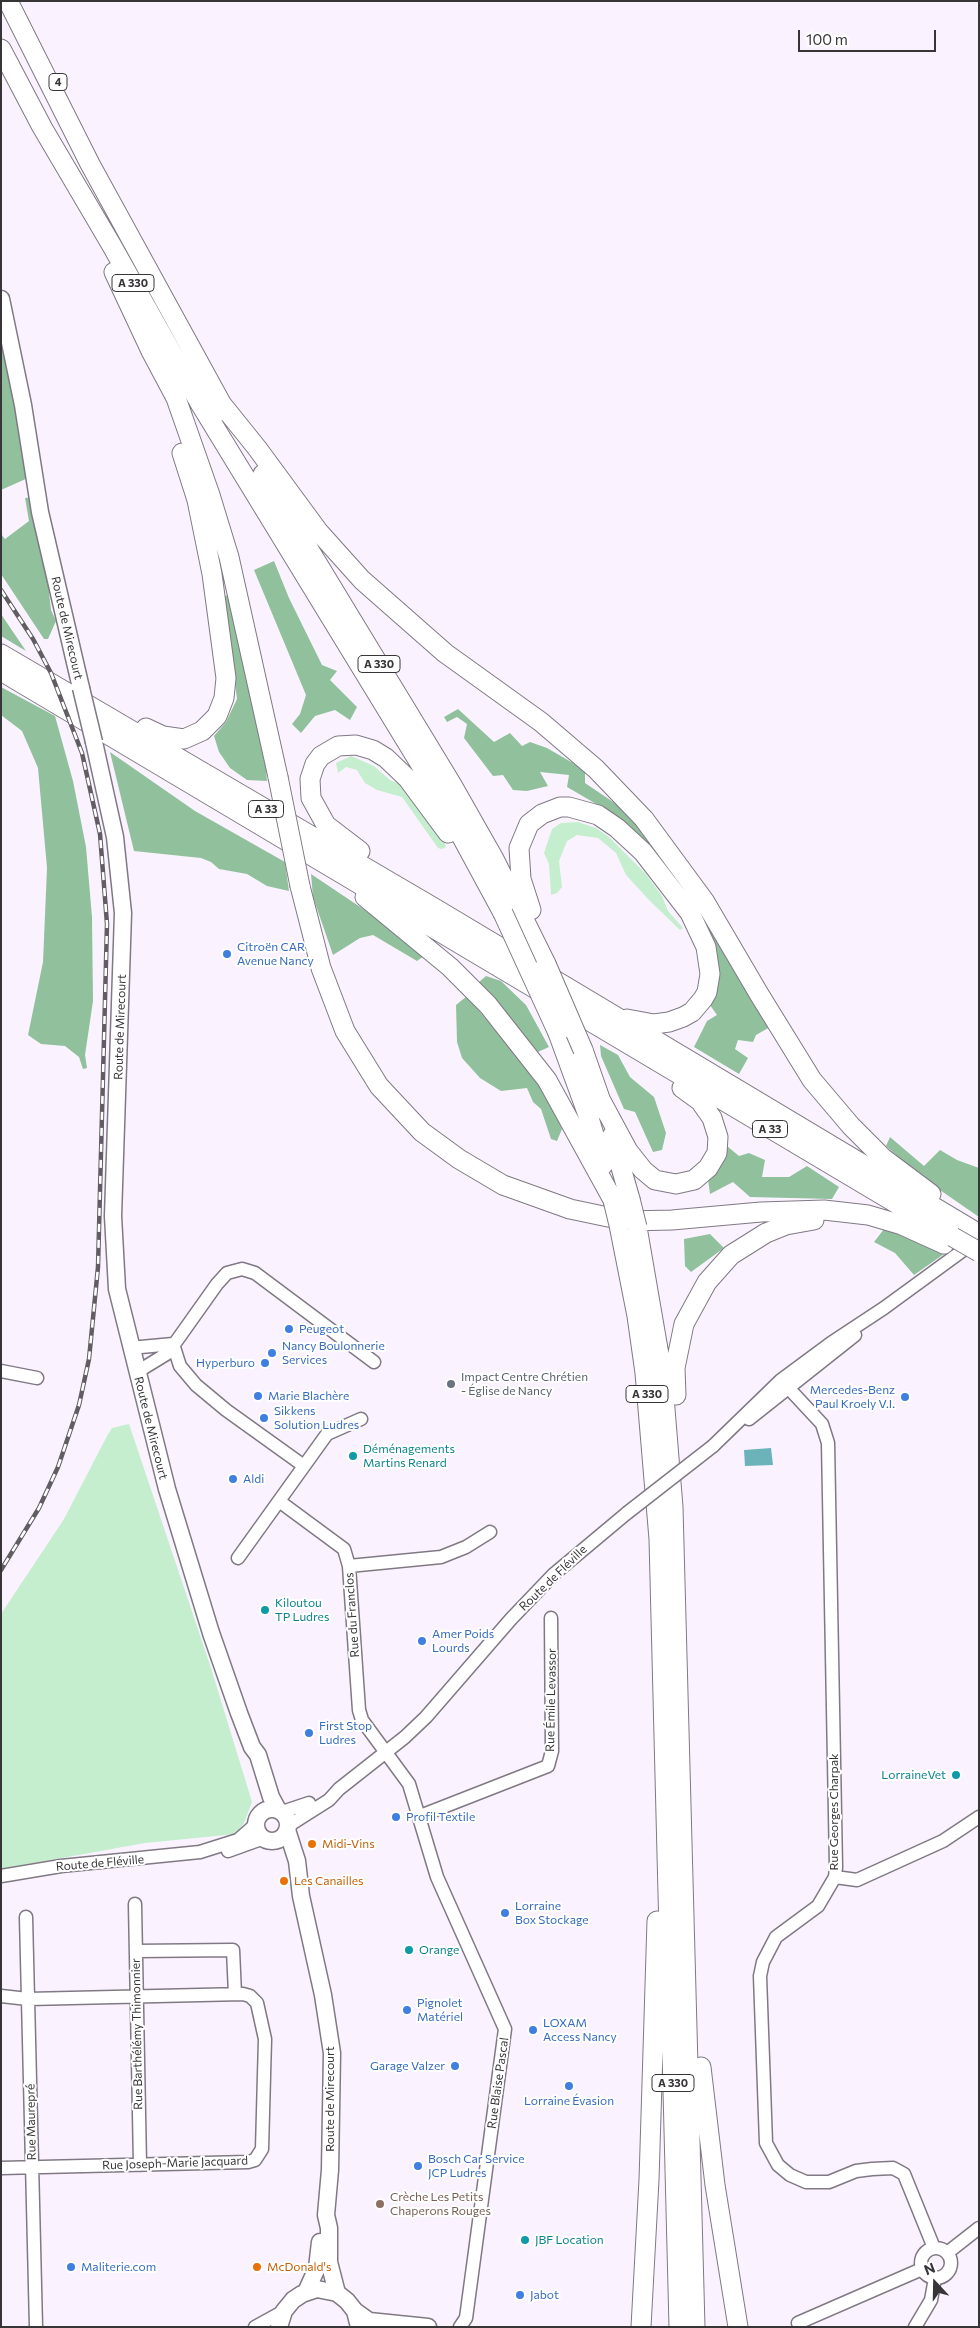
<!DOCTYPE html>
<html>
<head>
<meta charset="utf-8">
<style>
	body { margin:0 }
	#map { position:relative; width:980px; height:2328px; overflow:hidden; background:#faf3ff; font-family:Commissioner,sans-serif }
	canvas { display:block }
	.frame { position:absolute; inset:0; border:2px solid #383539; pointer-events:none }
	.north { position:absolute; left:910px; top:2258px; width:50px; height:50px; -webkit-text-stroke:4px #fff; paint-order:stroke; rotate:339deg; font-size:14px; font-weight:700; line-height:20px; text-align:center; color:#383539 }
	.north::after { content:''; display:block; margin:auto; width:18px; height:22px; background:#383539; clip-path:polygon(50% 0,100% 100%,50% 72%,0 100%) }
	.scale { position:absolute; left:798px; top:30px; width:138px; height:22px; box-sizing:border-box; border:2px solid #383539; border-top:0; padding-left:6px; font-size:15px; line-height:18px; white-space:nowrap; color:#383539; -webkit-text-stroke:4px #fff; paint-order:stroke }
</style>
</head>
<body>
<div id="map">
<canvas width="980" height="2328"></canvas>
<div class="frame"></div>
<div class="north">N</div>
<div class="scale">100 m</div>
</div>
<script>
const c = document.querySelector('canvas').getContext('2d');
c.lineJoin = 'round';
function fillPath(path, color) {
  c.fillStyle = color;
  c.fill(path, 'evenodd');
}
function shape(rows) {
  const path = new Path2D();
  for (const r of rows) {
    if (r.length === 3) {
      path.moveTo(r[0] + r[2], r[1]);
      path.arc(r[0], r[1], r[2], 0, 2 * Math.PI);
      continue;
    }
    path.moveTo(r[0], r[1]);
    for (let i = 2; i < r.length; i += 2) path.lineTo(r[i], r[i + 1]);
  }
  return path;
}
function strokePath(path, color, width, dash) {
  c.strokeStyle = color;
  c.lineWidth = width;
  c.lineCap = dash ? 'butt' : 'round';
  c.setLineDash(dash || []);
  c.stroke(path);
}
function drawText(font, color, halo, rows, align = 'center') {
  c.font = font + ' Commissioner,sans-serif';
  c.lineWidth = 4;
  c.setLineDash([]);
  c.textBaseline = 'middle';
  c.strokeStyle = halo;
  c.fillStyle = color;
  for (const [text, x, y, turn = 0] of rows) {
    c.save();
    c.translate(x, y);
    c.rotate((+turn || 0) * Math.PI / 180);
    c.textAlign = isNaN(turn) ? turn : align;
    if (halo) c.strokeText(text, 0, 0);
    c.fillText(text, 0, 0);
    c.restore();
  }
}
fillPath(shape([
	[351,756,374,766,390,780,404,786,443,837,446,847,442,849,438,848,402,797,377,790,365,783,357,770,346,767,338,773,336,763],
	[578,822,596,828,609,837,645,873,662,896,668,911,683,928,680,930,650,901,626,875,616,853,598,838,577,835,567,841,559,861,562,887,557,893,551,895,549,864,544,853,552,829,561,823],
	[129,1424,211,1668,252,1802,244,1823,236,1834,145,1843,1,1869,1,1614,64,1519,107,1436,112,1428]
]), '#c4eecd');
fillPath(shape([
	[1,328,28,478,1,490],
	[32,497,46,566,51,610,56,621,48,639,44,639,1,574,1,534,5,539,29,521,25,498],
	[274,561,289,598,322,665,337,671,330,680,357,707,350,720,335,710,315,716,301,733,292,724,300,714,306,695,254,570],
	[230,595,266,769,267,781,247,780,230,768,219,752,214,736,226,722,237,699,224,596],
	[1,614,26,651,1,636],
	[1,687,55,716,73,781,86,847,92,917,93,1001,85,1055,87,1068,83,1069,79,1057,65,1046,41,1044,28,1035,43,962,47,868,38,768,22,731,1,715],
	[458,709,494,742,510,733,522,746,530,742,547,748,585,770,585,783,622,808,654,839,683,880,770,1027,756,1035,753,1042,738,1040,735,1049,748,1058,739,1074,694,1047,707,1021,717,1015,710,1005,718,973,644,843,617,816,567,787,569,775,540,772,548,786,527,791,513,790,503,775,493,776,464,738,467,724,457,717,447,722,444,717],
	[110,752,195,811,285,862,289,891,267,886,247,874,219,869,211,862,201,858,134,851],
	[311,874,399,933,424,956,417,961,373,935,360,938,333,955,313,897],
	[486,976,501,981,526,1005,549,1047,538,1052,478,983],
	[467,996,543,1089,562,1129,557,1141,551,1139,541,1109,533,1102,527,1088,501,1091,480,1078,462,1058,457,1042,456,1005],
	[600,1045,618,1055,630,1077,654,1097,666,1133,662,1150,653,1152,635,1112,624,1109,601,1056],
	[890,1137,924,1166,940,1150,957,1160,979,1168,979,1217,924,1179,886,1146],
	[727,1146,739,1156,749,1153,765,1160,762,1177,789,1177,807,1166,839,1187,832,1199,750,1197,733,1182,710,1194,708,1179,720,1155],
	[884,1229,932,1247,944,1254,914,1275,895,1253,874,1242],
	[710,1234,724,1248,691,1272,685,1266,684,1239]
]), '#91c09c');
fillPath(shape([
	[771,1448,773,1465,745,1466,744,1450]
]), '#6bb2b9');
const minor = shape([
	[173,1344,180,1366,196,1385,226,1410,304,1466],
	[130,1348,173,1344],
	[1,1371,37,1378],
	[137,1372,168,1353,217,1284,227,1273,242,1269,255,1273,374,1362],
	[781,1380,822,1424,828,1443,836,1867,835,1877,818,1906,776,1937,763,1962,760,1976,766,2143,778,2165,790,2175,806,2182,829,2182,856,2171,872,2169,893,2168,904,2174,934,2248],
	[749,1419,855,1335],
	[713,1446,781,1380,831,1343,884,1308,973,1243],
	[279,1501,344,1549,349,1566,359,1710,362,1720,409,1784,437,1877,505,2029,466,2318,460,2327],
	[238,1558,327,1434,361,1419],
	[349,1566,441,1557,466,1547,490,1532],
	[282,1812,309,1803],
	[420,1816,548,1766,552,1751,551,1618],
	[288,1826,329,1800,339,1789,405,1737,426,1717,511,1619,554,1574,627,1513],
	[228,1851,264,1838],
	[1,1876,61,1866,200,1852,238,1840,256,1824],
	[835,1877,857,1880,943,1841,979,1817],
	[135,1904,140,2165],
	[26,1917,36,2327],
	[136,1951,233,1950,235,1994],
	[1,1996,28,1999,243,1994,250,1996,257,2003,265,2039,262,2149,255,2160,248,2162,1,2168],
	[936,2263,15],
	[947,2253,979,2228],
	[798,2323,922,2269],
	[255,2327,284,2311],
	[915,2327,931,2300,935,2278]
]);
const major = shape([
	[1,299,23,405,40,512,81,688],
	[94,742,115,837,123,913,113,1216,117,1289,167,1489,211,1633,239,1713,252,1747,258,1755,271,1797,278,1810],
	[272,1825,16],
	[287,1830,297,1861,301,1896,323,1995,332,2053,330,2170,326,2215,329,2228,329,2262,337,2293],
	[306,2292,317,2268,320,2242],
	[355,2311,369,2321,428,2327],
	[279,2327,284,2311,293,2300,302,2294,317,2289,337,2293,347,2301,355,2311,359,2327]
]);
const highway = shape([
	[8,1,90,164,226,412],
	[1,49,42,127,112,246,201,405,438,793,503,913],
	[114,272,151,351,176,398,210,495,229,557,278,777],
	[220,402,257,448,318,531,362,580,445,653,541,722,596,769,644,819,705,902,759,994,812,1080,851,1126,883,1158,931,1194],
	[263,474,452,785,494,859,546,964],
	[1,654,436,909,979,1234],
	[1,671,953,1237],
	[146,728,163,736,184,739,202,731,217,716,224,698,226,678,212,574,197,500,182,453],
	[360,851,326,825,311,798,310,779,315,764,321,756,338,746,356,745,373,750,386,758,408,779,448,833],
	[300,886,321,968,345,1031,379,1086,422,1132,459,1159,503,1185,570,1209,627,1221,672,1220,761,1212,824,1210,868,1215,902,1225,944,1244],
	[365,897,450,967,488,1005,547,1080,613,1200],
	[531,910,521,879,519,848,529,824,542,814,560,807,569,807,598,815,617,828,643,852,690,913,706,947,710,974,707,992,703,999,692,1012,683,1017,669,1022,654,1024,627,1019],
	[558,1033,589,1118,603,1165],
	[583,1050,604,1110],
	[600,1099,628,1151,643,1170,655,1180,676,1184,694,1180,708,1168,717,1153,718,1137,712,1118,700,1101,682,1088],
	[612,1136,630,1199],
	[619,1225,637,1316,645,1373,659,1539,679,2327],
	[637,1227,662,1372,673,1507,695,2327],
	[676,1395,675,1368,684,1324,707,1282,731,1255,766,1233,786,1225,814,1220],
	[701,2067,715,2185,738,2327],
	[641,2327,649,2180,657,1921]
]);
strokePath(minor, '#807984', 15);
strokePath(major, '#807984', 19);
strokePath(highway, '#807984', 21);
strokePath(minor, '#fff', 12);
strokePath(major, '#fff', 16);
strokePath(highway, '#fff', 19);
const rail = shape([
	[1,590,33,639,51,673,82,753,100,834,107,924,98,1267,89,1359,79,1405,58,1467,39,1508,1,1570]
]);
strokePath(rail, '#615d63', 4.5);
strokePath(rail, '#fff', 2.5, [8]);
const minorBridge = shape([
	[627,1513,713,1446]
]);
const majorBridge = shape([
	[81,688,94,742]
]);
const highwayBridge = shape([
	[278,777,300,886],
	[503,913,558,1033],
	[546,964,583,1050],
	[630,1199,637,1227],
	[613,1200,619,1225],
	[953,1237,979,1252]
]);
strokePath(minorBridge, '#807984', 15, []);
strokePath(majorBridge, '#807984', 19, []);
strokePath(highwayBridge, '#807984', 21, []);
strokePath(minorBridge, '#fff', 12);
strokePath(majorBridge, '#fff', 16);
strokePath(highwayBridge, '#fff', 19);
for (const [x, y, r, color] of [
	[227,954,5,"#3f7fe0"],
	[289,1329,5,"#3f7fe0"],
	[272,1353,5,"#3f7fe0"],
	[265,1363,5,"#3f7fe0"],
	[451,1384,5,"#6b7280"],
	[258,1396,5,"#3f7fe0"],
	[905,1397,5,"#3f7fe0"],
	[264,1418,5,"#3f7fe0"],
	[353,1456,5,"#0f9aa8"],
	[233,1479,5,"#3f7fe0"],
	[265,1610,5,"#0f9aa8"],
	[422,1641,5,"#3f7fe0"],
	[309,1733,5,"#3f7fe0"],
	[956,1775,5,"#0f9aa8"],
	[396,1817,5,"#3f7fe0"],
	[312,1844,5,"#e8710a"],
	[284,1881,5,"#e8710a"],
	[505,1913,5,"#3f7fe0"],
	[409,1950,5,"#0f9aa8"],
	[407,2010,5,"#3f7fe0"],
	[533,2030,5,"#3f7fe0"],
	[455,2066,5,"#3f7fe0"],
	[569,2086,5,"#3f7fe0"],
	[418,2166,5,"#3f7fe0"],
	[380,2204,5,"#8d6e63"],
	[525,2240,5,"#0f9aa8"],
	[71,2267,5,"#3f7fe0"],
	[257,2267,5,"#e8710a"],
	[520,2295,5,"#3f7fe0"]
]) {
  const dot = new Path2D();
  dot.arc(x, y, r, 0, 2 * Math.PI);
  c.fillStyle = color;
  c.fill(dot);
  strokePath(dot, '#fff', 2);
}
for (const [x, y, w] of [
	[58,82,18],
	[133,283,42],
	[379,664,42],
	[266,809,35],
	[770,1129,35],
	[647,1394,42],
	[673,2083,42]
]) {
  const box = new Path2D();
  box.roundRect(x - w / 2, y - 8.5, w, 17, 4);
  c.fillStyle = '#fff';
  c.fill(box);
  strokePath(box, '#383539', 1);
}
drawText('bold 11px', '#383539', null, [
	["4",58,82],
	["A 330",133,283],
	["A 330",379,664],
	["A 33",266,809],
	["A 33",770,1129],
	["A 330",647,1394],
	["A 330",673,2083]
]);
drawText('12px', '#383539', '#fff', [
	["Route de Mirecourt",67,628,77],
	["Route de Mirecourt",120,1027,-88],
	["Route de Mirecourt",151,1428,76],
	["Route de Fléville",553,1578,-44],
	["Rue du Franclos",352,1615,-94],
	["Rue Émile Levassor",551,1700,-89],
	["Rue Georges Charpak",834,1812,-90],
	["Route de Fléville",100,1863,-5],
	["Rue Barthélémy Thimonnier",137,2034,-91],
	["Rue Blaise Pascal",498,2083,-82],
	["Route de Mirecourt",330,2099,-90],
	["Rue Maurepré",31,2122,-91],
	["Rue Joseph-Marie Jacquard",175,2163,-2]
]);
drawText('12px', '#366cbe', '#fff', [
	["Citroën CAR",237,947],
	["Avenue Nancy",237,961],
	["Peugeot",299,1329],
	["Nancy Boulonnerie",282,1346],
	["Services",282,1360],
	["Hyperburo",255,1363,"right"],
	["Mercedes-Benz",895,1390,"right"],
	["Paul Kroely V.I.",895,1404,"right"],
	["Marie Blachère",268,1396],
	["Sikkens",274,1411],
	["Solution Ludres",274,1425],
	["Aldi",243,1479],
	["Amer Poids",432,1634],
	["Lourds",432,1648],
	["First Stop",319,1726],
	["Ludres",319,1740],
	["Profil Textile",406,1817],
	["Lorraine",515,1906],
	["Box Stockage",515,1920],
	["Pignolet",417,2003],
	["Matériel",417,2017],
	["LOXAM",543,2023],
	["Access Nancy",543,2037],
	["Garage Valzer",445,2066,"right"],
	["Lorraine Évasion",569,2101,"center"],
	["Bosch Car Service",428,2159],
	["JCP Ludres",428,2173],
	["Maliterie.com",81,2267],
	["Jabot",530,2295]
], 'left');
drawText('12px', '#5b616d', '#fff', [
	["Impact Centre Chrétien",461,1377],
	["- Église de Nancy",461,1391]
], 'left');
drawText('12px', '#0d838f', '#fff', [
	["Déménagements",363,1449],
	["Martins Renard",363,1463],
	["Kiloutou",275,1603],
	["TP Ludres",275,1617],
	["LorraineVet",946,1775,"right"],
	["Orange",419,1950],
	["JBF Location",535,2240]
], 'left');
drawText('12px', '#c56008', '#fff', [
	["Midi-Vins",322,1844],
	["Les Canailles",294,1881],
	["McDonald's",267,2267]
], 'left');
drawText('12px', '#785e54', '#fff', [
	["Crèche Les Petits",390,2197],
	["Chaperons Rouges",390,2211]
], 'left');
</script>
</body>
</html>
